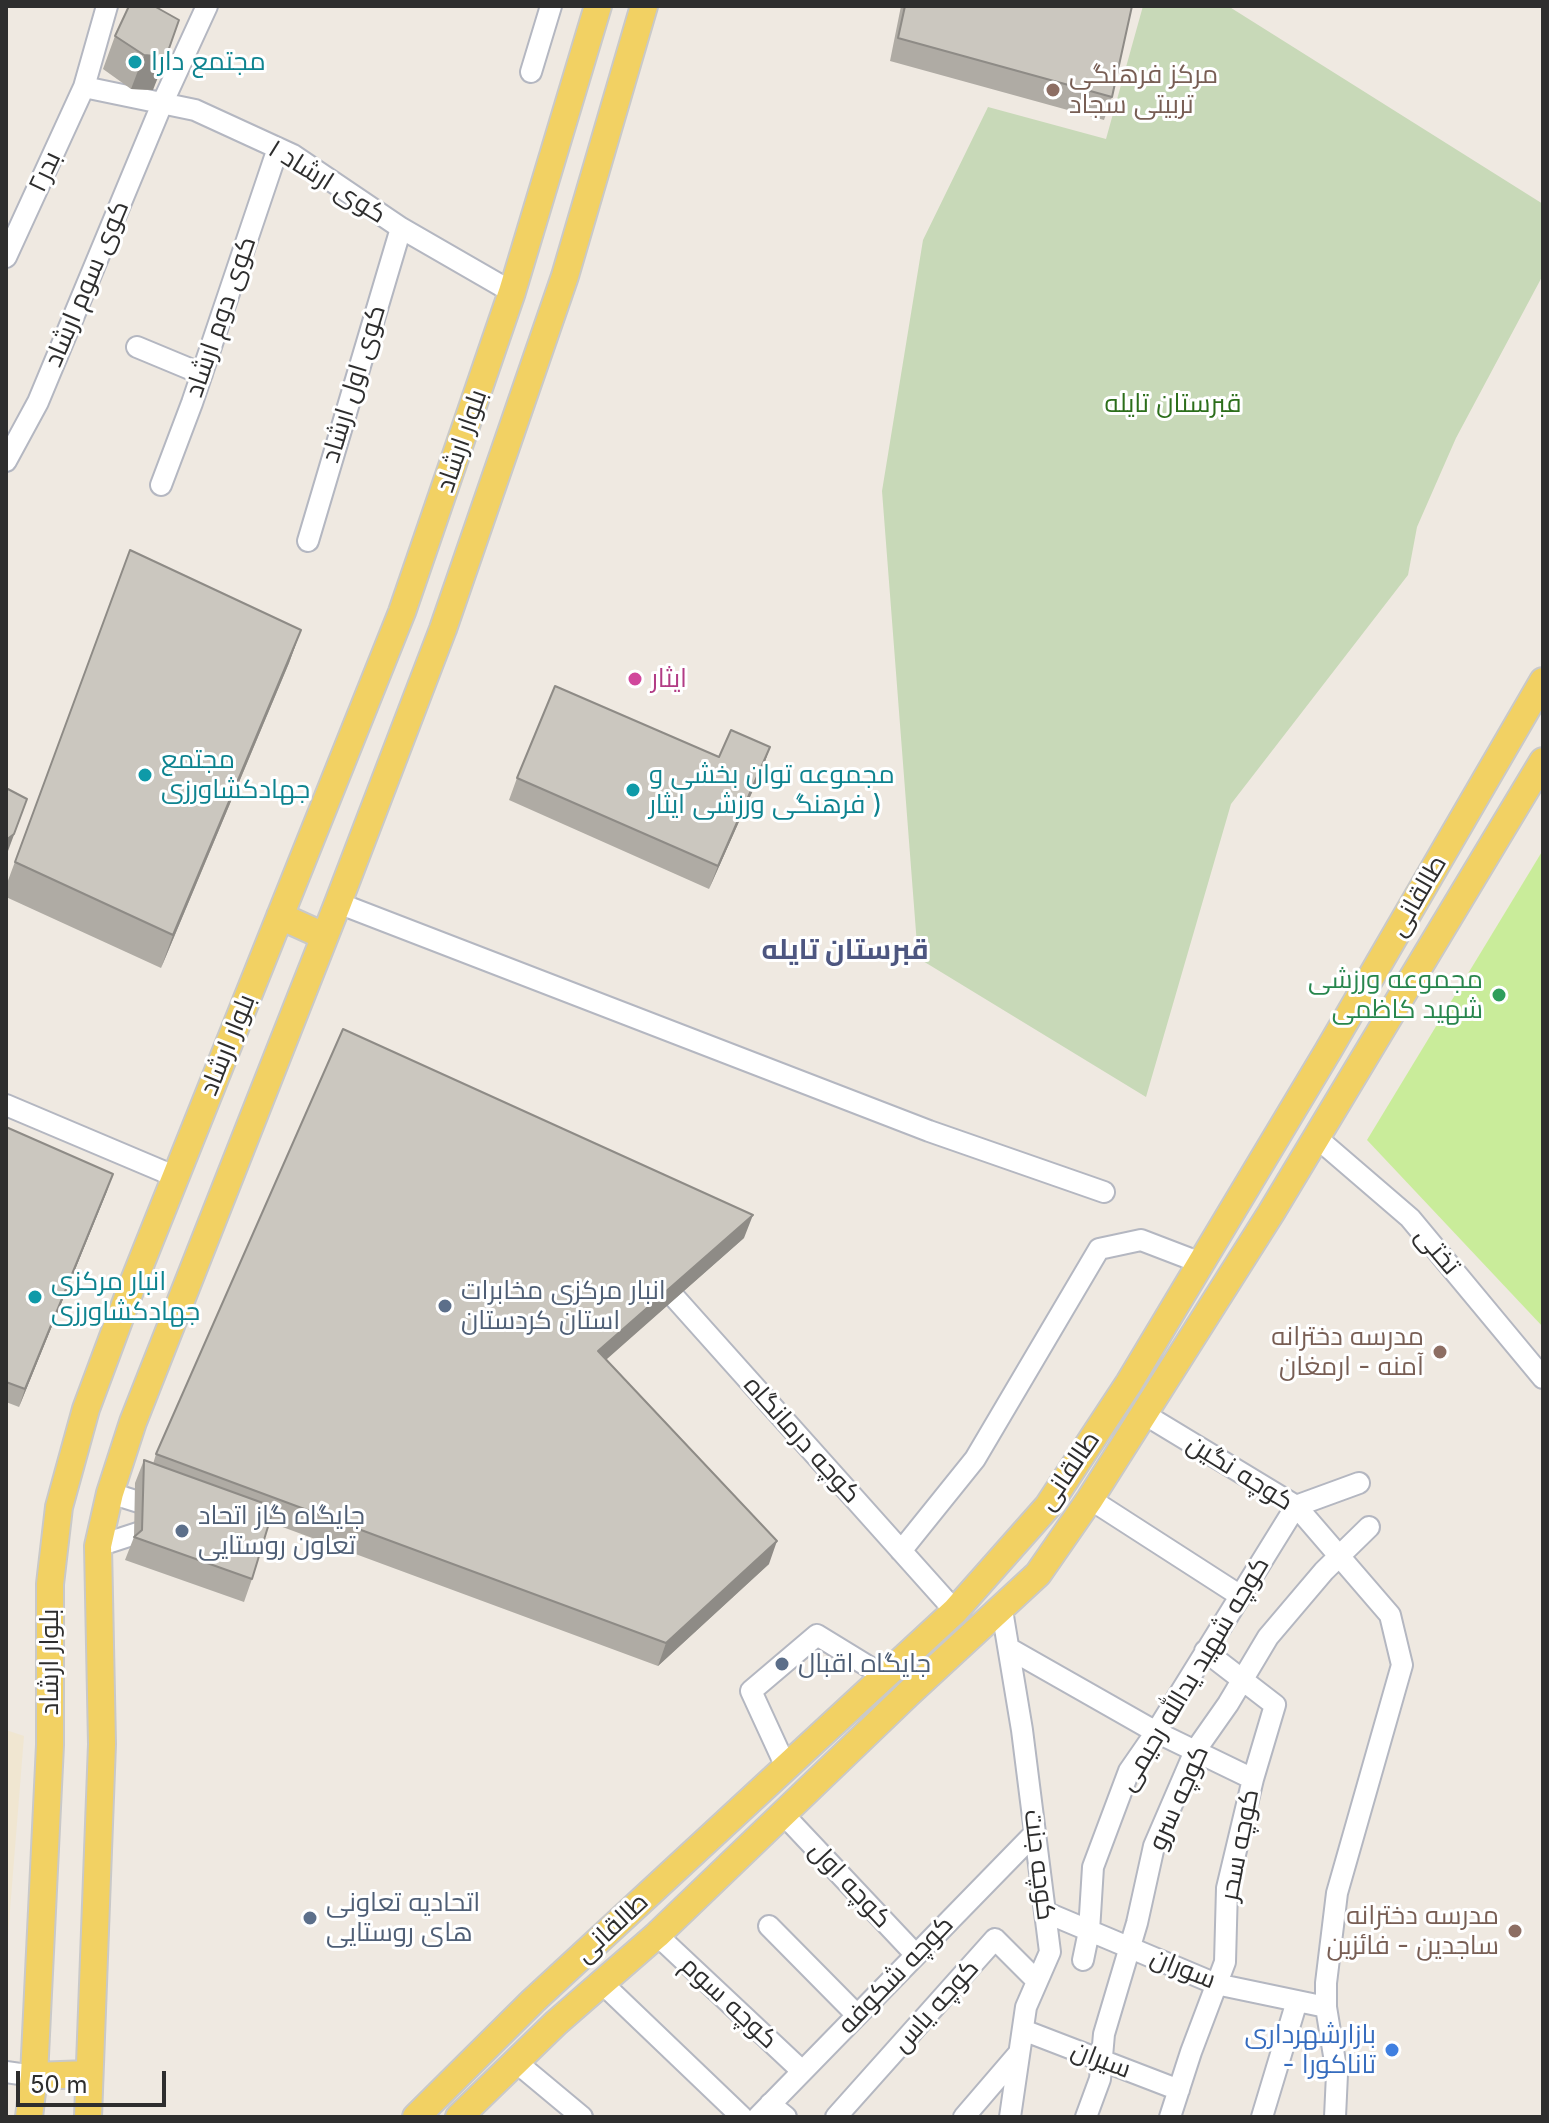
<!DOCTYPE html>
<html>
<head>
<meta charset="utf-8">
<style>
	body { margin:0 }
	#map { position:relative; width:1549px; height:2123px; overflow:hidden; background:#efe9e1; font-family:Inter,sans-serif }
	canvas { display:block }
	.frame { position:absolute; inset:0; border:8px solid #2e2e2e; pointer-events:none }
	.scale { position:absolute; left:16px; top:2071px; width:150px; height:36px; box-sizing:border-box; border:4px solid #2e2e2e; border-top:0; padding-left:10px; font-size:24px; line-height:28px; white-space:nowrap; color:#2e2e2e; -webkit-text-stroke:6px #fff; paint-order:stroke }
</style>
</head>
<body>
<div id="map">
<canvas width="1549" height="2123"></canvas>
<div class="frame"></div>
<div class="scale">50 m</div>
</div>
<script>
const c = document.querySelector('canvas').getContext('2d');
c.lineJoin = 'round';
function fillPath(path, color) {
  c.fillStyle = color;
  c.fill(path, 'evenodd');
}
function shape(rows) {
  const path = new Path2D();
  for (const r of rows) {
    path.moveTo(r[0], r[1]);
    for (let i = 2; i < r.length; i += 2) path.lineTo(r[i], r[i + 1]);
  }
  return path;
}
function strokePath(path, color, width, dash) {
  c.strokeStyle = color;
  c.lineWidth = width;
  c.lineCap = dash ? 'butt' : 'round';
  c.setLineDash(dash || []);
  c.stroke(path);
}
function drawText(font, color, halo, rows, align = 'center') {
  c.font = font + ' Inter,Cairo,sans-serif';
  c.lineWidth = 6;
  c.setLineDash([]);
  c.textBaseline = 'middle';
  c.strokeStyle = halo;
  c.fillStyle = color;
  for (const [text, x, y, turn = 0] of rows) {
    c.save();
    c.translate(x, y);
    c.rotate((+turn || 0) * Math.PI / 180);
    c.textAlign = isNaN(turn) ? turn : align;
    if (halo) c.strokeText(text, 0, 0);
    c.fillText(text, 0, 0);
    c.restore();
  }
}
fillPath(shape([
	[6,1730,24,1736,6,1960]
]), '#f0e6d1');
fillPath(shape([
	[1143,6,1228,6,1543,204,1543,275,1456,438,1417,527,1408,575,1231,804,1146,1097,918,958,882,491,923,240,988,107,1106,139]
]), '#c8d9b8');
fillPath(shape([
	[1543,850,1543,1327,1367,1140]
]), '#c9ec9a');
const minor = shape([
	[531,72,551,6],
	[84,87,195,110,293,155,401,228,512,292],
	[6,257,84,87,107,6],
	[137,347,202,374],
	[6,461,38,402,162,104,207,6],
	[161,485,192,403,278,148],
	[308,541,401,228],
	[338,903,929,1131,1104,1192],
	[6,1105,174,1176],
	[1317,1138,1410,1218,1543,1378],
	[659,1280,955,1611],
	[1144,1414,1296,1506,1390,1615,1402,1665,1337,1893,1326,1983,1326,2007,1337,2074,1335,2117],
	[110,1493,158,1508],
	[1090,1499,1239,1595],
	[98,1546,144,1531,159,1537],
	[901,1551,975,1459,1099,1249,1141,1240,1201,1263],
	[1002,1610,1022,1730,1050,1952,1026,2007,1010,2117],
	[1010,1649,1156,1732,1253,1779],
	[786,1767,751,1691,817,1635,884,1676],
	[784,1815,916,1955],
	[1045,1912,1216,1984,1326,2007],
	[769,1926,857,2015],
	[657,1935,802,2071],
	[1083,1960,1089,1931,1093,1867,1129,1771,1156,1732,1296,1506,1359,1483],
	[602,1983,742,2117],
	[1023,2030,1179,2090],
	[516,2062,582,2117],
	[6,2072,34,2076],
	[770,2104,786,2117],
	[758,2117,1035,1833],
	[836,2117,995,1939,1037,1981],
	[964,2117,1019,2053],
	[1086,2117,1100,2079,1104,2034,1137,1923,1154,1846,1195,1751,1228,1704,1268,1637,1324,1571,1369,1527],
	[1170,2117,1191,2052,1225,1962,1227,1888,1253,1779,1275,1705,1205,1651],
	[1262,2117,1297,2001]
]);
const major = shape([
	[280,916,324,936],
	[34,2076,88,2074],
	[29,2117,34,2076,50,1745,50,1584,59,1507,86,1409,133,1283,402,612,512,292,598,6],
	[88,2117,102,1744,98,1546,110,1493,133,1422,338,903,443,629,565,276,644,6],
	[416,2117,533,2001,955,1611,1048,1506,1129,1383,1328,1051,1543,681],
	[459,2117,556,2023,657,1935,908,1694,1038,1574,1090,1499,1271,1213,1543,761]
]);
strokePath(minor, '#b4b7c1', 24);
strokePath(major, '#c9c9c9', 30);
strokePath(minor, '#fff', 20);
strokePath(major, '#f2d163', 26);
fillPath(shape([
	[129,6,153,90,131,89,103,69,115,36],
	[901,6,1132,6,1112,97,1104,120,890,61],
	[130,550,301,630,289,663,161,968,6,897,6,886],
	[770,747,762,770,709,889,509,800,517,778,719,757],
	[6,1127,107,1191,19,1407,6,1402],
	[744,1238,606,1359,769,1564,658,1666,269,1522,252,1579,244,1602,125,1560,134,1537,135,1483,144,1460,153,1464,156,1454]
]), '#afaba4');
fillPath(shape([
	[144,55,166,57,153,90,131,89],
	[301,630,289,663,161,968,173,935],
	[770,747,762,770,709,889,718,866],
	[21,816,8,851,6,852,6,840],
	[113,1174,107,1191,19,1407,25,1389],
	[753,1215,744,1238,590,1374,598,1351],
	[777,1541,769,1564,658,1666,666,1643]
]), '#8e8b86');
const building = shape([
	[129,6,154,6,179,20,166,57,144,55,115,36,129,6],
	[905,6,1132,6,1112,97,898,38,905,6],
	[130,550,301,630,173,935,15,862,130,550],
	[555,686,719,757,731,730,770,747,718,866,517,778,555,686],
	[6,788,27,799,14,834,6,840,6,788],
	[343,1029,753,1215,598,1351,777,1541,666,1643,156,1454,343,1029],
	[6,1127,113,1174,25,1389,6,1382,6,1127],
	[144,1460,274,1507,252,1579,134,1537,142,1530,144,1460]
]);
fillPath(building, '#cbc7bf');
strokePath(building, '#8e8b86', 2);
for (const [x, y, r, color] of [
	[135,62,8,"#0f9aa8"],
	[1053,90,8,"#8d6e63"],
	[635,679,8,"#d1479c"],
	[145,775,8,"#0f9aa8"],
	[633,790,8,"#0f9aa8"],
	[1499,995,8,"#2e9e5b"],
	[35,1297,8,"#0f9aa8"],
	[445,1306,8,"#5c6f8a"],
	[1440,1352,8,"#8d6e63"],
	[182,1531,8,"#5c6f8a"],
	[782,1664,8,"#5c6f8a"],
	[310,1918,8,"#5c6f8a"],
	[1515,1931,8,"#8d6e63"],
	[1392,2050,8,"#3f7fe0"]
]) {
  const dot = new Path2D();
  dot.arc(x, y, r, 0, 2 * Math.PI);
  c.fillStyle = color;
  c.fill(dot);
  strokePath(dot, '#fff', 3);
}
drawText('26px', '#0d838f', '#fff', [
	["مجتمع دارا",151,62],
	["مجتمع",161,760],
	["جهادکشاورزی",161,790],
	["مجموعه توان بخشی و",649,775],
	["فرهنگی ورزشی ایثار )",649,805],
	["انبار مرکزی",51,1282],
	["جهادکشاورزی",51,1312]
], 'left');
drawText('26px', '#785e54', '#fff', [
	["مرکز فرهنگی",1069,75,"left"],
	["تربیتی سجاد",1069,105,"left"],
	["مدرسه دخترانه",1424,1337],
	["آمنه - ارمغان",1424,1367],
	["مدرسه دخترانه",1499,1916],
	["ساجدین - فائزین",1499,1946]
], 'right');
drawText('26px', '#2e2e2e', '#fff', [
	["بدر۲",45,172,-65],
	["کوی ارشاد ۱",327,182,32],
	["کوی سوم ارشاد",87,284,-67],
	["کوی دوم ارشاد",221,317,-71],
	["کوی اول ارشاد",354,384,-73],
	["بلوار ارشاد",462,441,-71],
	["طالقانی",1418,896,-60],
	["بلوار ارشاد",228,1045,-68],
	["تختی",1437,1251,50],
	["کوچه درمانگاه",802,1440,48],
	["طالقانی",1069,1471,-56],
	["کوچه نگین",1240,1473,32],
	["بلوار ارشاد",50,1662,-90],
	["کوچه شهید یدالله رحیمی",1194,1674,-59],
	["کوچه سرو",1179,1798,-66],
	["کوچه سحر",1240,1845,-79],
	["کوچه جنت",1039,1865,83],
	["کوچه اول",850,1885,47],
	["طالقانی",612,1928,-43],
	["سوران",1183,1969,22],
	["کوچه شکوفه",896,1975,-46],
	["کوچه سوم",729,2003,43],
	["کوچه یاس",936,2006,-48],
	["سیران",1101,2060,21]
]);
drawText('26px', '#2c6e1b', '#fff', [
	["قبرستان تایله",1173,404]
]);
drawText('26px', '#b23c85', '#fff', [
	["ایثار",651,679]
], 'left');
drawText('26px', '#27864d', '#fff', [
	["مجموعه ورزشی",1483,980],
	["شهید کاظمی",1483,1010]
], 'right');
drawText('26px', '#4e5e75', '#fff', [
	["انبار مرکزی مخابرات",461,1291],
	["استان کردستان",461,1321],
	["جایگاه گاز اتحاد",198,1516],
	["تعاون روستایی",198,1546],
	["جایگاه اقبال",798,1664],
	["اتحادیه تعاونی",326,1903],
	["های روستایی",326,1933]
], 'left');
drawText('26px', '#366cbe', '#fff', [
	["بازارشهرداری",1376,2035],
	["- تاناکورا",1376,2065]
], 'right');
drawText('bold 28px', '#4d5680', '#fff', [
	["قبرستان تایله",845,951]
]);
</script>
</body>
</html>
